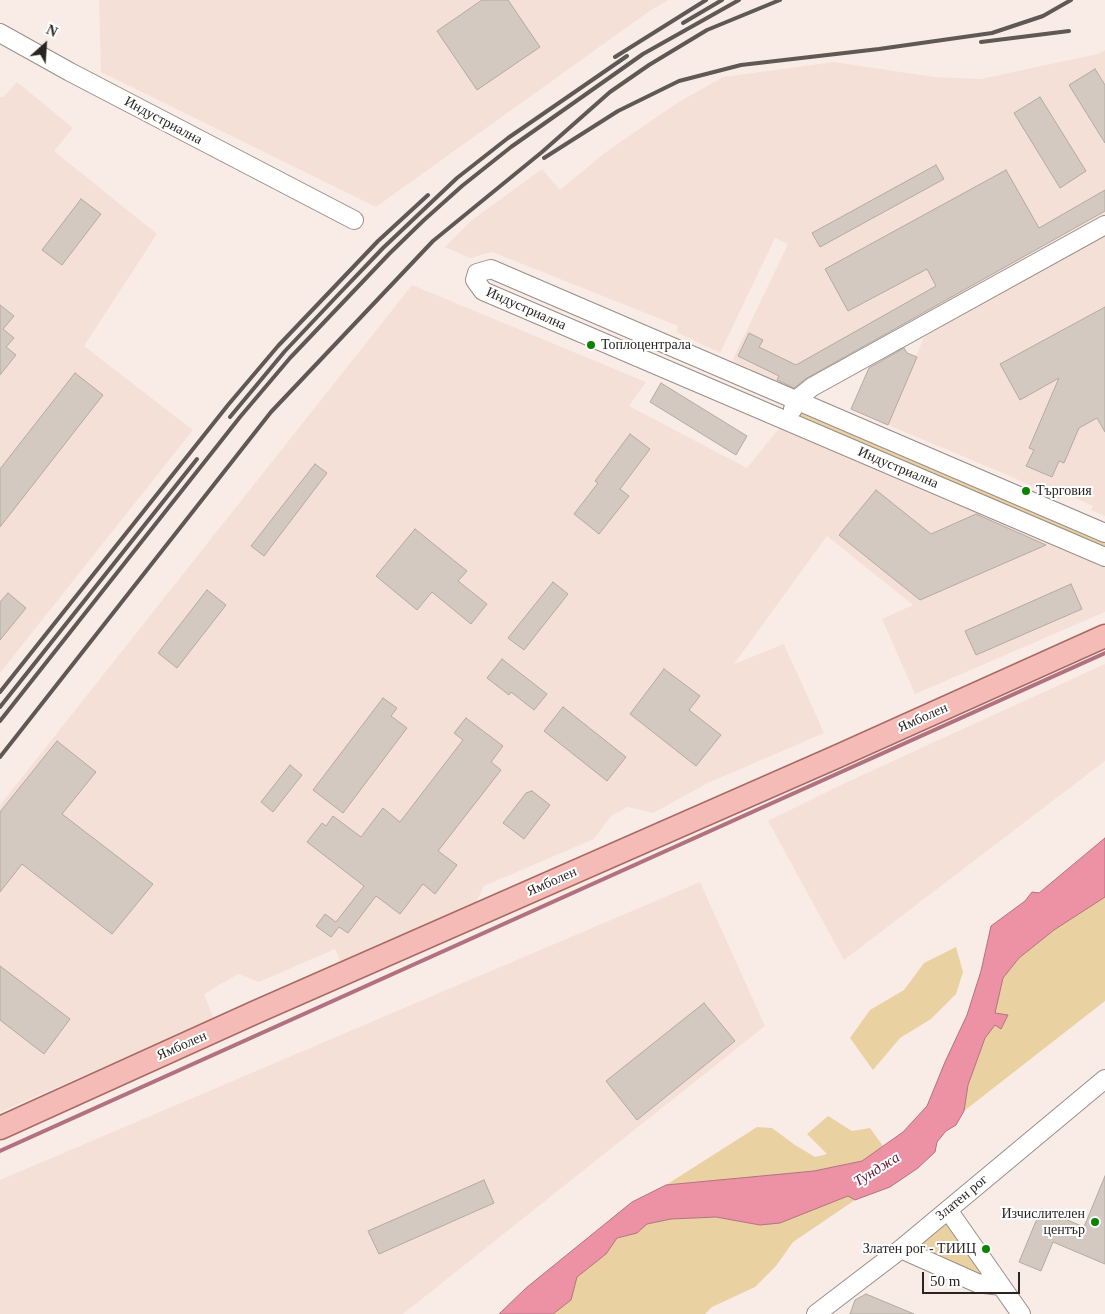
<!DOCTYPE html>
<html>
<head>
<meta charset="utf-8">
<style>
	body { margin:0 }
	#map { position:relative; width:1105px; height:1314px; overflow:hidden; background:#f9ece6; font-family:"Times New Roman",serif }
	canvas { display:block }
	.north { position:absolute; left:20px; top:20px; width:50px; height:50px; -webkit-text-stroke:4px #fff; paint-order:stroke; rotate:26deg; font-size:14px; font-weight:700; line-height:20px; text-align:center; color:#2a2523 }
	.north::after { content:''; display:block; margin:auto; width:18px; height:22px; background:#2a2523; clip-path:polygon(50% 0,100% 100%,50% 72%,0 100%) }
	.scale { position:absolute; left:922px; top:1272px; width:98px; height:22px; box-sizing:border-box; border:2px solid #2a2523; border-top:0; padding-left:6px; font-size:15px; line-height:18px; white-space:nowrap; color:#2a2523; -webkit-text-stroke:4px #fff; paint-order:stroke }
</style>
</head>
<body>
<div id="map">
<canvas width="1105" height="1314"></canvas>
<div class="north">N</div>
<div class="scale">50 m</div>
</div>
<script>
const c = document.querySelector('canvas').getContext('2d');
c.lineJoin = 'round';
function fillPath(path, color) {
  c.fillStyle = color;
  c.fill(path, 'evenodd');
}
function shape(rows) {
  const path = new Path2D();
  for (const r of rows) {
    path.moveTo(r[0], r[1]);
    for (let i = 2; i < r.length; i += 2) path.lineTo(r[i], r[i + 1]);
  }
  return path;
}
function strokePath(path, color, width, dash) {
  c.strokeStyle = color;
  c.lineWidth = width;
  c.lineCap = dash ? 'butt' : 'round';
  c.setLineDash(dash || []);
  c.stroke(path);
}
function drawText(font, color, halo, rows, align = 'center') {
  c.font = font + ' "Times New Roman",serif';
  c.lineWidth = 4;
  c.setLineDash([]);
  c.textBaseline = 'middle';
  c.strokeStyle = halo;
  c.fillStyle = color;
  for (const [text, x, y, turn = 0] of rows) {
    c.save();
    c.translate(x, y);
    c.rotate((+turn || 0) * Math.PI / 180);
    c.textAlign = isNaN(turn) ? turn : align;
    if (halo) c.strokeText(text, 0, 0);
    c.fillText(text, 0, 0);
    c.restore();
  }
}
fillPath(shape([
	[99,0,669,0,651,10,376,207,101,72],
	[1105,50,1105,215,796,391,732,361,788,244,775,238,720,353,676,332,678,326,492,252,470,258,445,247,472,220,542,169,560,190,606,152,677,103,723,77,834,62,934,77,981,79,1097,54],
	[17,82,73,128,54,151,157,234,84,346,193,430,0,673,0,97,3,97],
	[1105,236,1105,516,1091,510,1093,506,1067,494,1058,499,1012,477,888,425,924,337],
	[412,285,646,382,629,406,747,468,780,427,1105,567,1105,612,915,694,882,619,913,605,827,536,734,664,784,644,824,733,708,783,653,813,628,807,611,816,594,839,484,886,477,901,341,963,335,949,259,982,238,974,204,994,214,1019,0,1112,0,805],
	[1105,664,1105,761,844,960,768,821,847,782],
	[700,882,765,1026,403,1314,0,1314,0,1180]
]), '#f5e0d7');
fillPath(shape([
	[796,400,1105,533,1105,557,787,421],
	[1105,897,1105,1001,964,1111,968,1085,985,1038,995,1024,1001,1028,1008,1016,995,1013,1003,978,1019,958,1054,930],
	[956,947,963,972,956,994,931,1019,900,1038,873,1070,850,1038,870,1010,904,990,924,963],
	[828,1116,852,1131,870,1128,883,1146,862,1161,814,1171,666,1185,757,1127,772,1128,795,1145,815,1157,827,1154,807,1134],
	[848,1196,855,1200,793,1242,776,1266,755,1287,712,1307,705,1314,553,1314,571,1300,577,1277,606,1254,617,1238,637,1233,647,1224,671,1219,716,1217,760,1225,780,1223],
	[948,1210,1001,1286,901,1249]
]), '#ead1a1');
const water = shape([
	[1105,838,1105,897,1054,930,1019,958,1003,978,995,1013,1008,1015,1001,1029,995,1025,985,1038,968,1085,964,1111,956,1125,946,1131,937,1142,935,1152,918,1168,890,1187,855,1200,848,1196,780,1223,760,1225,716,1217,671,1219,647,1224,637,1233,617,1238,606,1254,577,1277,571,1300,553,1314,499,1314,526,1288,632,1202,666,1185,814,1171,862,1161,903,1132,927,1106,945,1062,967,1015,981,971,991,926,1025,901,1032,892,1039,893,1105,838]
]);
fillPath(water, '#ed91a5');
strokePath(water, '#b2717e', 1);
strokePath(shape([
	[0,1151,1105,653]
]), '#b2717e', 4);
const building = shape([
	[482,0,508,0,540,47,477,90,437,31,482,0],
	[1095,69,1105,85,1105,143,1069,85,1095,69],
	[1040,97,1086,171,1060,188,1014,113,1040,97],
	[936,165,944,179,820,247,812,233,936,165],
	[1006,170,1039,228,1105,190,1105,211,807,378,794,388,777,380,779,376,738,356,749,333,763,340,759,347,796,365,936,286,927,269,848,311,825,269,1006,170],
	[81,199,101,214,62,265,42,250,81,199],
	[0,305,14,316,3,329,14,338,6,347,16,355,0,375,0,305],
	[1105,307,1105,432,1097,418,1079,428,1064,463,1059,461,1052,477,1026,466,1034,450,1029,448,1059,378,1020,400,1000,364,1105,307],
	[904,348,907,353,917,357,888,425,851,409,869,368,904,348],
	[75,373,103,395,0,527,0,469,75,373],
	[661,383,747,436,736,455,650,402,661,383],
	[630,434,650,449,620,489,629,496,599,534,574,514,598,483,595,481,630,434],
	[315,464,327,473,264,556,251,546,315,464],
	[876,490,931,534,976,514,1046,545,920,600,839,535,876,490],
	[415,529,467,571,458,581,487,604,471,624,432,592,417,610,376,576,415,529],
	[553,582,568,594,524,650,508,638,553,582],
	[1071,584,1082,609,976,655,965,631,1071,584],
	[207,590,226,605,177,668,158,653,207,590],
	[8,593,26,608,0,640,0,602,8,593],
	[502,659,547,694,534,710,511,692,509,695,487,678,502,659],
	[664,669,700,696,689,710,721,735,696,766,630,714,664,669],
	[383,698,397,708,391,716,407,728,343,813,313,790,383,698],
	[563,707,626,757,607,781,544,731,563,707],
	[466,718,503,746,491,762,501,770,438,851,457,865,435,894,423,884,400,914,376,896,348,933,339,927,331,937,316,926,325,914,336,922,364,886,307,842,322,823,326,826,333,816,361,837,383,808,400,822,463,740,454,733,466,718],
	[57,741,96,772,62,814,153,884,112,934,22,864,0,892,0,812,57,741],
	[290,765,302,775,273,812,261,802,290,765],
	[532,791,550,805,524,839,503,823,526,793,532,791],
	[0,966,70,1019,44,1054,0,1020,0,966],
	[704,1003,735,1041,637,1120,606,1081,704,1003],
	[1105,1176,1105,1264,1053,1242,1041,1271,1019,1262,1041,1209,1084,1227,1105,1176],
	[484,1180,494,1203,379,1254,368,1231,484,1180],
	[866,1294,914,1314,850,1314,855,1300,866,1294]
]);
fillPath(building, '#d3c9c0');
strokePath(building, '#b3aaa2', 1);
const minor = shape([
	[0,33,70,72,354,220],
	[793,409,796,400,812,387,1105,225],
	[1105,533,491,269,477,273,475,280,483,291,1105,557],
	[948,1210,1021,1314],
	[901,1249,977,1283,1001,1286],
	[816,1314,901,1249,1105,1079]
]);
const major = shape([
	[0,1128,256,1012,836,757,1105,636]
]);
strokePath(minor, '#9a8e89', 20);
strokePath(major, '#a96963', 25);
strokePath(minor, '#fff', 18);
strokePath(major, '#f5bbb6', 22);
strokePath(shape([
	[683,23,722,0],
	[981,42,1069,31],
	[615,57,706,0],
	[544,158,618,111,679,81,741,65,879,49,992,33,1043,16,1071,0],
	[230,417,285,351,338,295,383,248,457,178,508,138,627,56],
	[0,692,228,405,278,346,378,241,428,195],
	[0,707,197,459],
	[0,721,240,417,290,358,389,254,424,220,462,186,511,147,643,54,739,0],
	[0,757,271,412,433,241,542,152,610,92,649,65,707,30,780,0]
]), '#5f5855', 4);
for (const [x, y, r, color] of [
	[591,345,5,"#0a8400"],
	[1026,491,5,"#0a8400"],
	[1095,1222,5,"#0a8400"],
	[986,1249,5,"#0a8400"]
]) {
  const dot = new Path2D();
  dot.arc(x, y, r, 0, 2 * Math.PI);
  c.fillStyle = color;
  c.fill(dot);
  strokePath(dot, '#fff', 2);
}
drawText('14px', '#2a2523', '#fff', [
	["Индустриална",163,121,28],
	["Индустриална",526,309,24],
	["Индустриална",898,468,23],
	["Ямболен",923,718,-24],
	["Ямболен",552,882,-24],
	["Ямболен",182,1046,-24],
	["Златен рог",962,1198,-40]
]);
drawText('14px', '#2a2523', '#fff', [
	["Топлоцентрала",601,345],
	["Търговия",1036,491],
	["Изчислителен",1085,1214,"right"],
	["център",1085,1230,"right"],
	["Златен рог - ТИИЦ",976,1249,"right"]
], 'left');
drawText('italic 15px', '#63122e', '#fff', [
	["Тунджа",877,1170,-32]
]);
</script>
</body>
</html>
